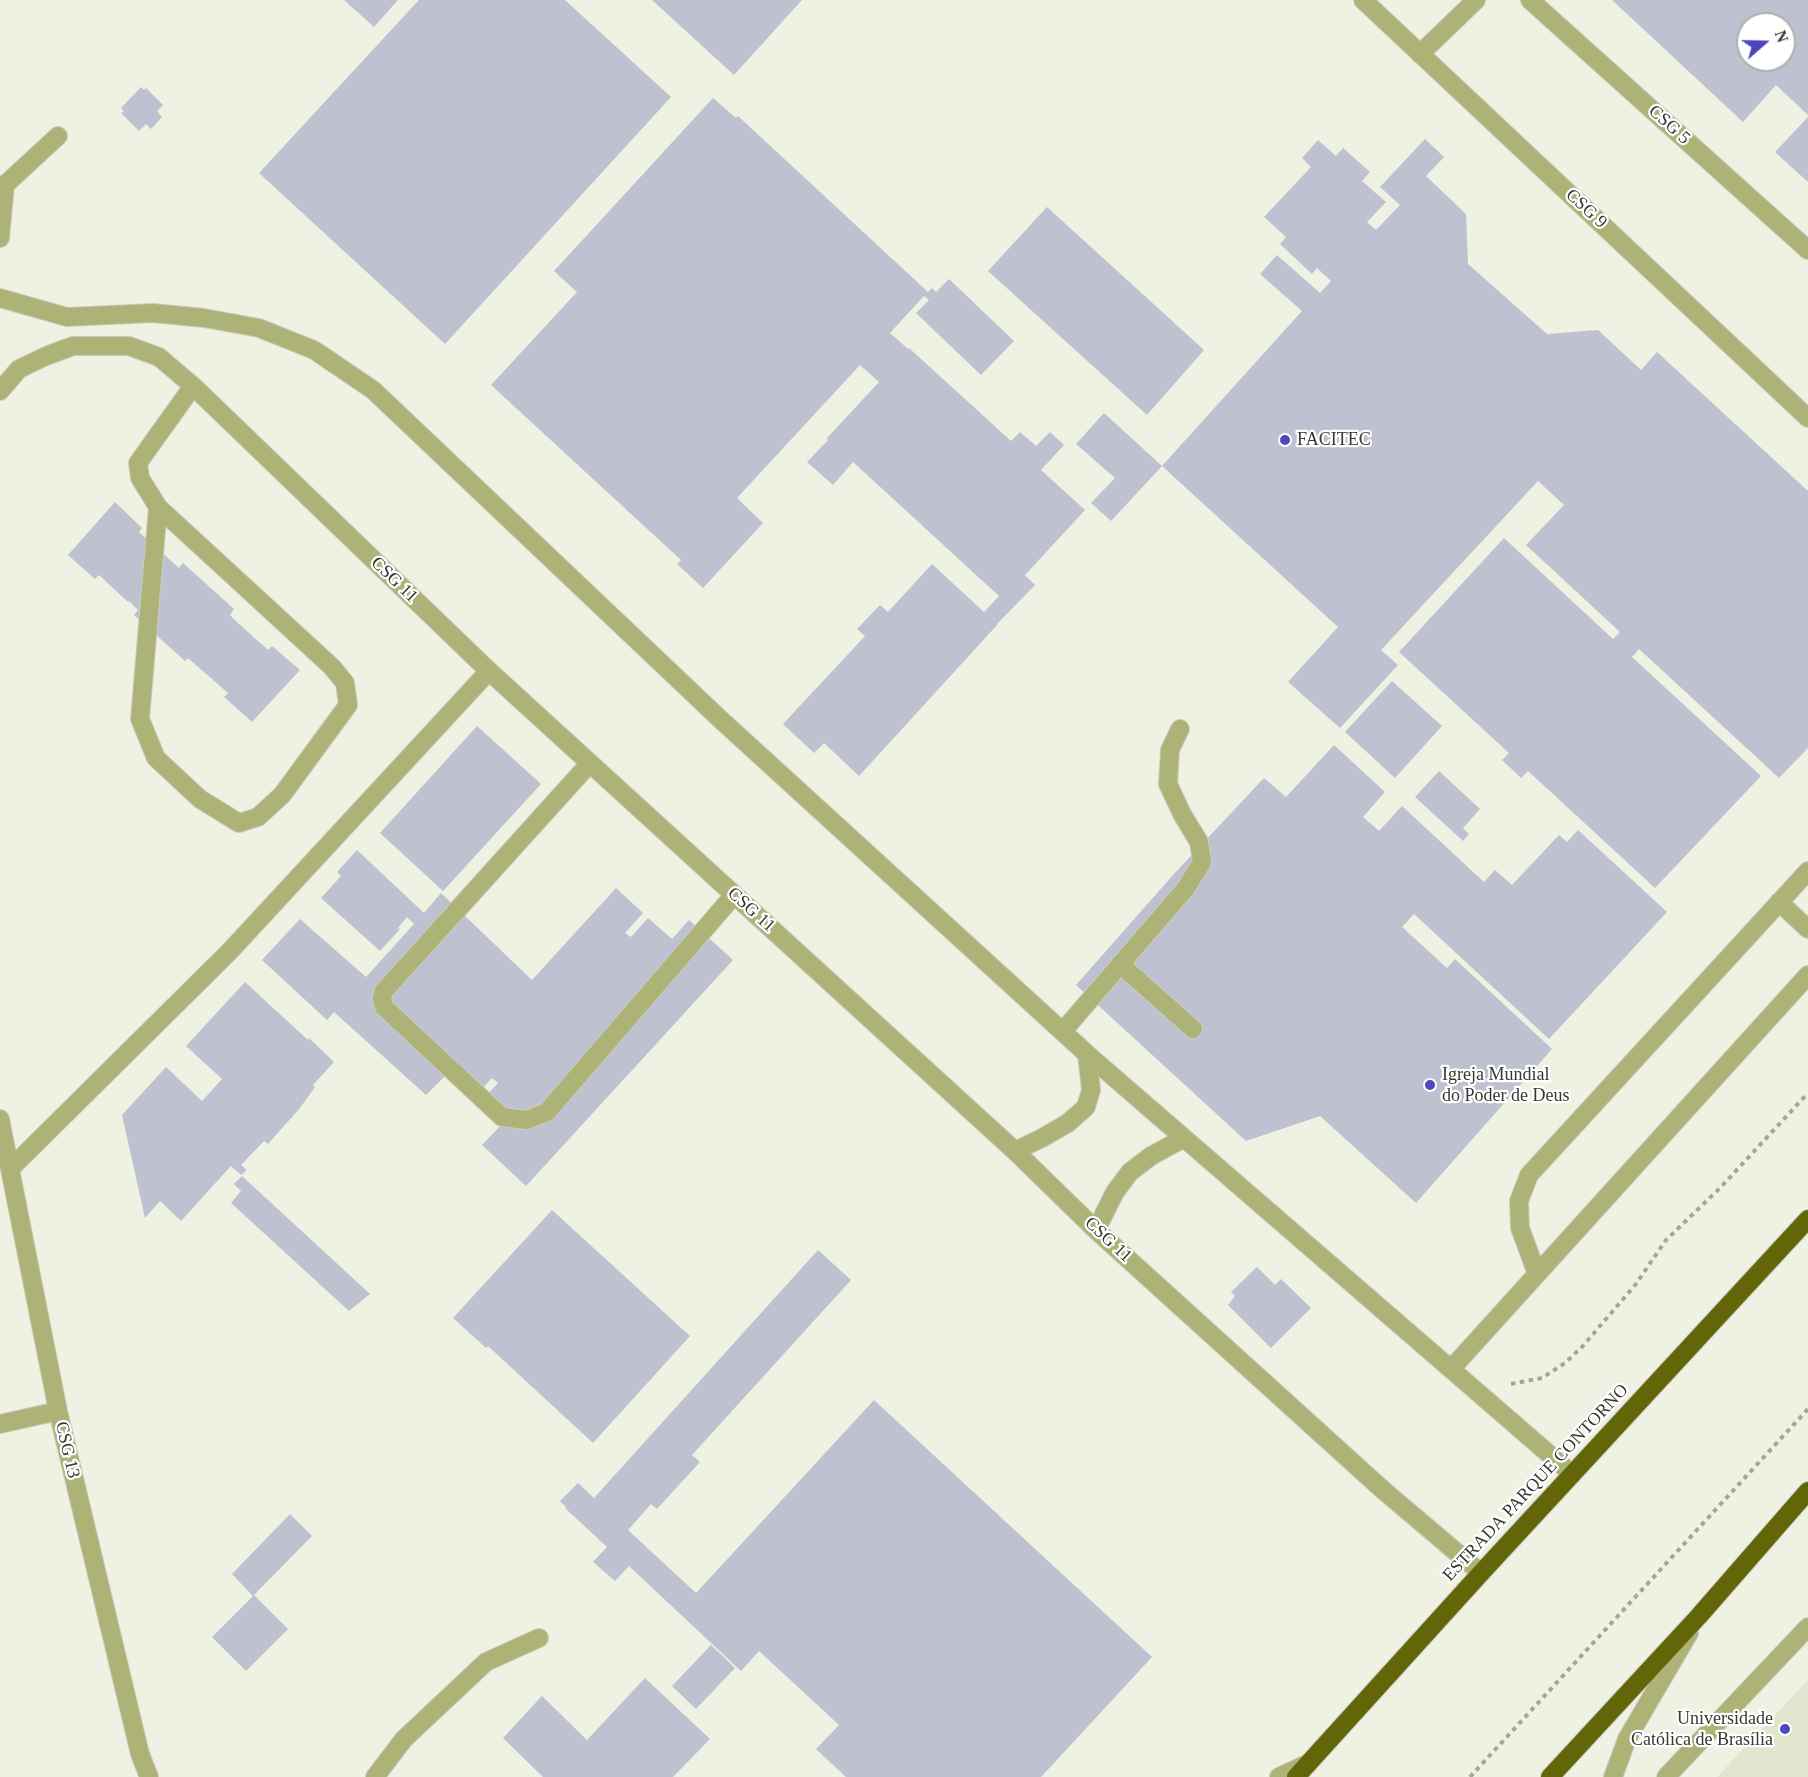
<!DOCTYPE html>
<html>
<head>
<meta charset="utf-8">
<style>
	body { margin:0 }
	#map { position:relative; width:1808px; height:1777px; overflow:hidden; background:#eff1e2; font-family:Georgia,serif }
	canvas { display:block }
	.north { position:absolute; left:1736px; top:12px; width:60px; height:60px; box-sizing:border-box; background:#fff; border:2px solid #afafad; border-radius:50%; rotate:70deg; font-size:16px; font-weight:700; line-height:24px; text-align:center; color:#373832 }
	.north::after { content:''; display:block; margin:auto; width:21px; height:27px; background:#4c47be; clip-path:polygon(50% 0,100% 100%,50% 72%,0 100%) }
</style>
</head>
<body>
<div id="map">
<canvas width="1808" height="1777"></canvas>
<div class="north">N</div>
</div>
<script>
const c = document.querySelector('canvas').getContext('2d');
c.lineJoin = 'round';
function fillPath(path, color) {
  c.fillStyle = color;
  c.fill(path, 'evenodd');
}
function shape(rows) {
  const path = new Path2D();
  for (const r of rows) {
    path.moveTo(r[0], r[1]);
    for (let i = 2; i < r.length; i += 2) path.lineTo(r[i], r[i + 1]);
  }
  return path;
}
function strokePath(path, color, width, dash) {
  c.strokeStyle = color;
  c.lineWidth = width;
  c.lineCap = dash ? 'butt' : 'round';
  c.setLineDash(dash || []);
  c.stroke(path);
}
function drawText(font, color, halo, rows, align = 'center') {
  c.font = font + ' Georgia,serif';
  c.lineWidth = 4.5;
  c.setLineDash([]);
  c.textBaseline = 'middle';
  c.strokeStyle = halo;
  c.fillStyle = color;
  for (const [text, x, y, turn = 0] of rows) {
    c.save();
    c.translate(x, y);
    c.rotate((+turn || 0) * Math.PI / 180);
    c.textAlign = isNaN(turn) ? turn : align;
    if (halo) c.strokeText(text, 0, 0);
    c.fillText(text, 0, 0);
    c.restore();
  }
}
fillPath(shape([
	[1808,1680,1808,1777,1717,1777]
]), '#e2e5ce');
fillPath(shape([
	[344,0,398,0,374,27],
	[419,0,565,0,671,97,445,344,259,173],
	[652,0,802,0,734,75],
	[1612,0,1808,0,1808,115,1776,85,1743,122],
	[1748,24,1784,24,1784,60,1748,60],
	[141,87,144,90,146,88,163,105,157,111,162,117,151,129,146,124,139,131,121,113,124,111,121,108],
	[713,98,736,118,738,116,928,292,932,288,936,292,949,279,1014,341,981,375,916,313,929,300,924,296,890,333,908,349,909,348,1011,441,1020,432,1036,446,1050,432,1064,445,1041,470,1085,510,1025,575,1035,585,997,624,998,624,859,776,824,743,814,753,783,724,865,636,857,629,880,605,888,612,932,564,984,612,999,596,853,462,833,485,807,462,828,440,827,438,879,382,860,365,737,498,763,523,703,588,677,564,681,560,491,385,577,292,554,271],
	[1808,117,1808,182,1775,152],
	[1425,139,1444,157,1426,176,1466,214,1468,264,1547,334,1598,330,1641,370,1657,352,1808,491,1808,748,1779,778,1639,649,1632,657,1761,776,1655,888,1528,771,1521,778,1502,760,1509,753,1399,652,1504,538,1613,639,1620,632,1526,545,1564,505,1538,481,1381,650,1398,665,1340,728,1288,682,1338,627,1162,466,1302,311,1260,274,1277,255,1320,293,1331,281,1317,268,1312,274,1280,244,1286,237,1264,217,1311,167,1302,158,1318,140,1336,156,1343,148,1370,172,1362,181,1386,202,1367,222,1376,230,1400,205,1380,187],
	[1047,207,1204,350,1147,415,988,271],
	[1104,413,1162,466,1111,521,1091,503,1115,478,1076,444],
	[115,502,142,528,139,532,179,568,183,563,234,609,230,615,239,624,268,650,272,646,300,670,252,722,224,697,228,693,188,658,185,661,134,615,138,610,129,601,128,602,99,575,95,579,68,555],
	[1392,681,1442,726,1395,778,1345,732],
	[477,726,541,784,443,891,380,833],
	[1334,745,1385,792,1363,817,1379,831,1402,806,1484,882,1495,870,1512,885,1559,835,1567,842,1578,830,1667,912,1549,1039,1414,914,1402,927,1447,968,1455,959,1552,1049,1416,1203,1320,1116,1246,1141,1076,985,1173,875,1264,778,1286,797],
	[1439,771,1480,809,1463,828,1469,834,1463,841,1415,797],
	[357,850,424,913,441,893,532,980,616,888,643,913,625,933,631,937,648,918,672,939,689,920,733,960,526,1186,482,1145,503,1123,480,1102,498,1083,492,1078,474,1098,448,1073,426,1095,334,1012,327,1020,262,960,300,919,366,977,414,924,407,917,398,928,400,929,380,951,321,898,341,876,337,872],
	[245,982,308,1040,309,1038,334,1062,313,1085,315,1087,300,1108,268,1144,264,1141,241,1165,247,1170,241,1175,231,1166,181,1221,160,1201,145,1218,122,1115,166,1067,202,1101,222,1079,186,1046],
	[242,1176,370,1294,349,1311,231,1203,241,1191,234,1184],
	[552,1210,690,1336,593,1443,488,1346,486,1348,453,1318],
	[818,1250,851,1280,692,1455,700,1462,657,1509,651,1504,628,1530,696,1593,874,1400,1152,1657,1041,1777,846,1777,816,1749,839,1725,759,1651,741,1671,629,1566,615,1581,593,1562,607,1547,565,1508,566,1507,560,1501,578,1483,594,1498],
	[1257,1267,1275,1285,1281,1279,1311,1308,1271,1348,1228,1305,1235,1296,1231,1292],
	[290,1514,312,1536,253,1596,232,1574],
	[254,1595,288,1629,246,1671,212,1637],
	[711,1645,735,1668,696,1709,672,1686],
	[645,1678,710,1739,673,1777,543,1777,503,1738,542,1696,587,1740]
]), '#bec1cf');
const minor = shape([
	[1363,0,1808,418],
	[1530,0,1808,250],
	[1420,54,1476,0],
	[0,185,5,185,58,136],
	[0,238,5,185],
	[0,298,67,317,153,313,204,318,259,328,314,350,373,390,720,719,1087,1054,1572,1474],
	[0,391,19,369,46,356,73,346,129,346,159,357,193,386,489,671,1015,1151,1096,1230,1383,1490,1481,1573],
	[158,507,140,719,156,758,200,799,239,823,258,817,282,795,348,705,345,683,332,667,158,507,140,478,138,463,193,386],
	[590,763,384,991,382,998,384,1007,502,1117,527,1120,547,1112,734,895],
	[1779,902,1808,929],
	[1120,964,1193,1029],
	[1063,1031,1186,888,1202,862,1199,842,1182,814,1168,784,1170,750,1180,729],
	[0,1119,58,1411,140,1754,149,1777],
	[1015,1151,1042,1138,1068,1123,1086,1107,1091,1090,1087,1054],
	[10,1169,230,951,489,671],
	[1096,1230,1115,1192,1130,1172,1151,1156,1184,1138],
	[1537,1274,1520,1228,1519,1201,1529,1175,1808,871],
	[1451,1369,1808,975],
	[0,1424,58,1411],
	[375,1777,404,1739,486,1662,539,1638],
	[1279,1777,1309,1763],
	[1613,1777,1627,1739,1689,1633],
	[1666,1777,1808,1627]
]);
const highway = shape([
	[1296,1777,1481,1573,1808,1219],
	[1550,1777,1699,1616,1808,1491]
]);
strokePath(minor, '#caccbf', 20);
strokePath(highway, '#caccbf', 20);
strokePath(shape([
	[1511,1384,1542,1378,1565,1363,1582,1347,1636,1284,1666,1240,1720,1188,1808,1093],
	[1470,1777,1808,1409]
]), '#a5a69b', 4, [4.5, 4.5]);
strokePath(minor, '#adb277', 18);
strokePath(highway, '#626608', 18);
for (const [x, y, r, color] of [
	[1285,440,6,"#4c47be"],
	[1430,1085,6,"#4c47be"],
	[1785,1729,6,"#4c47be"]
]) {
  const dot = new Path2D();
  dot.arc(x, y, r, 0, 2 * Math.PI);
  c.fillStyle = color;
  c.fill(dot);
  strokePath(dot, '#fff', 2);
}
drawText('18px', '#373832', '#fff', [
	["CSG 5",1669,125,42],
	["CSG 9",1586,209,43],
	["CSG 11",394,580,44],
	["CSG 11",751,910,42],
	["CSG 11",1108,1240,43],
	["CSG 13",67,1450,77],
	["ESTRADA PARQUE CONTORNO",1536,1483,-47]
]);
drawText('18px', '#373832', '#fff', [
	["FACITEC",1297,440],
	["Igreja Mundial",1442,1075],
	["do Poder de Deus",1442,1096],
	["Universidade",1773,1719,"right"],
	["Católica de Brasília",1773,1740,"right"]
], 'left');
</script>
</body>
</html>
